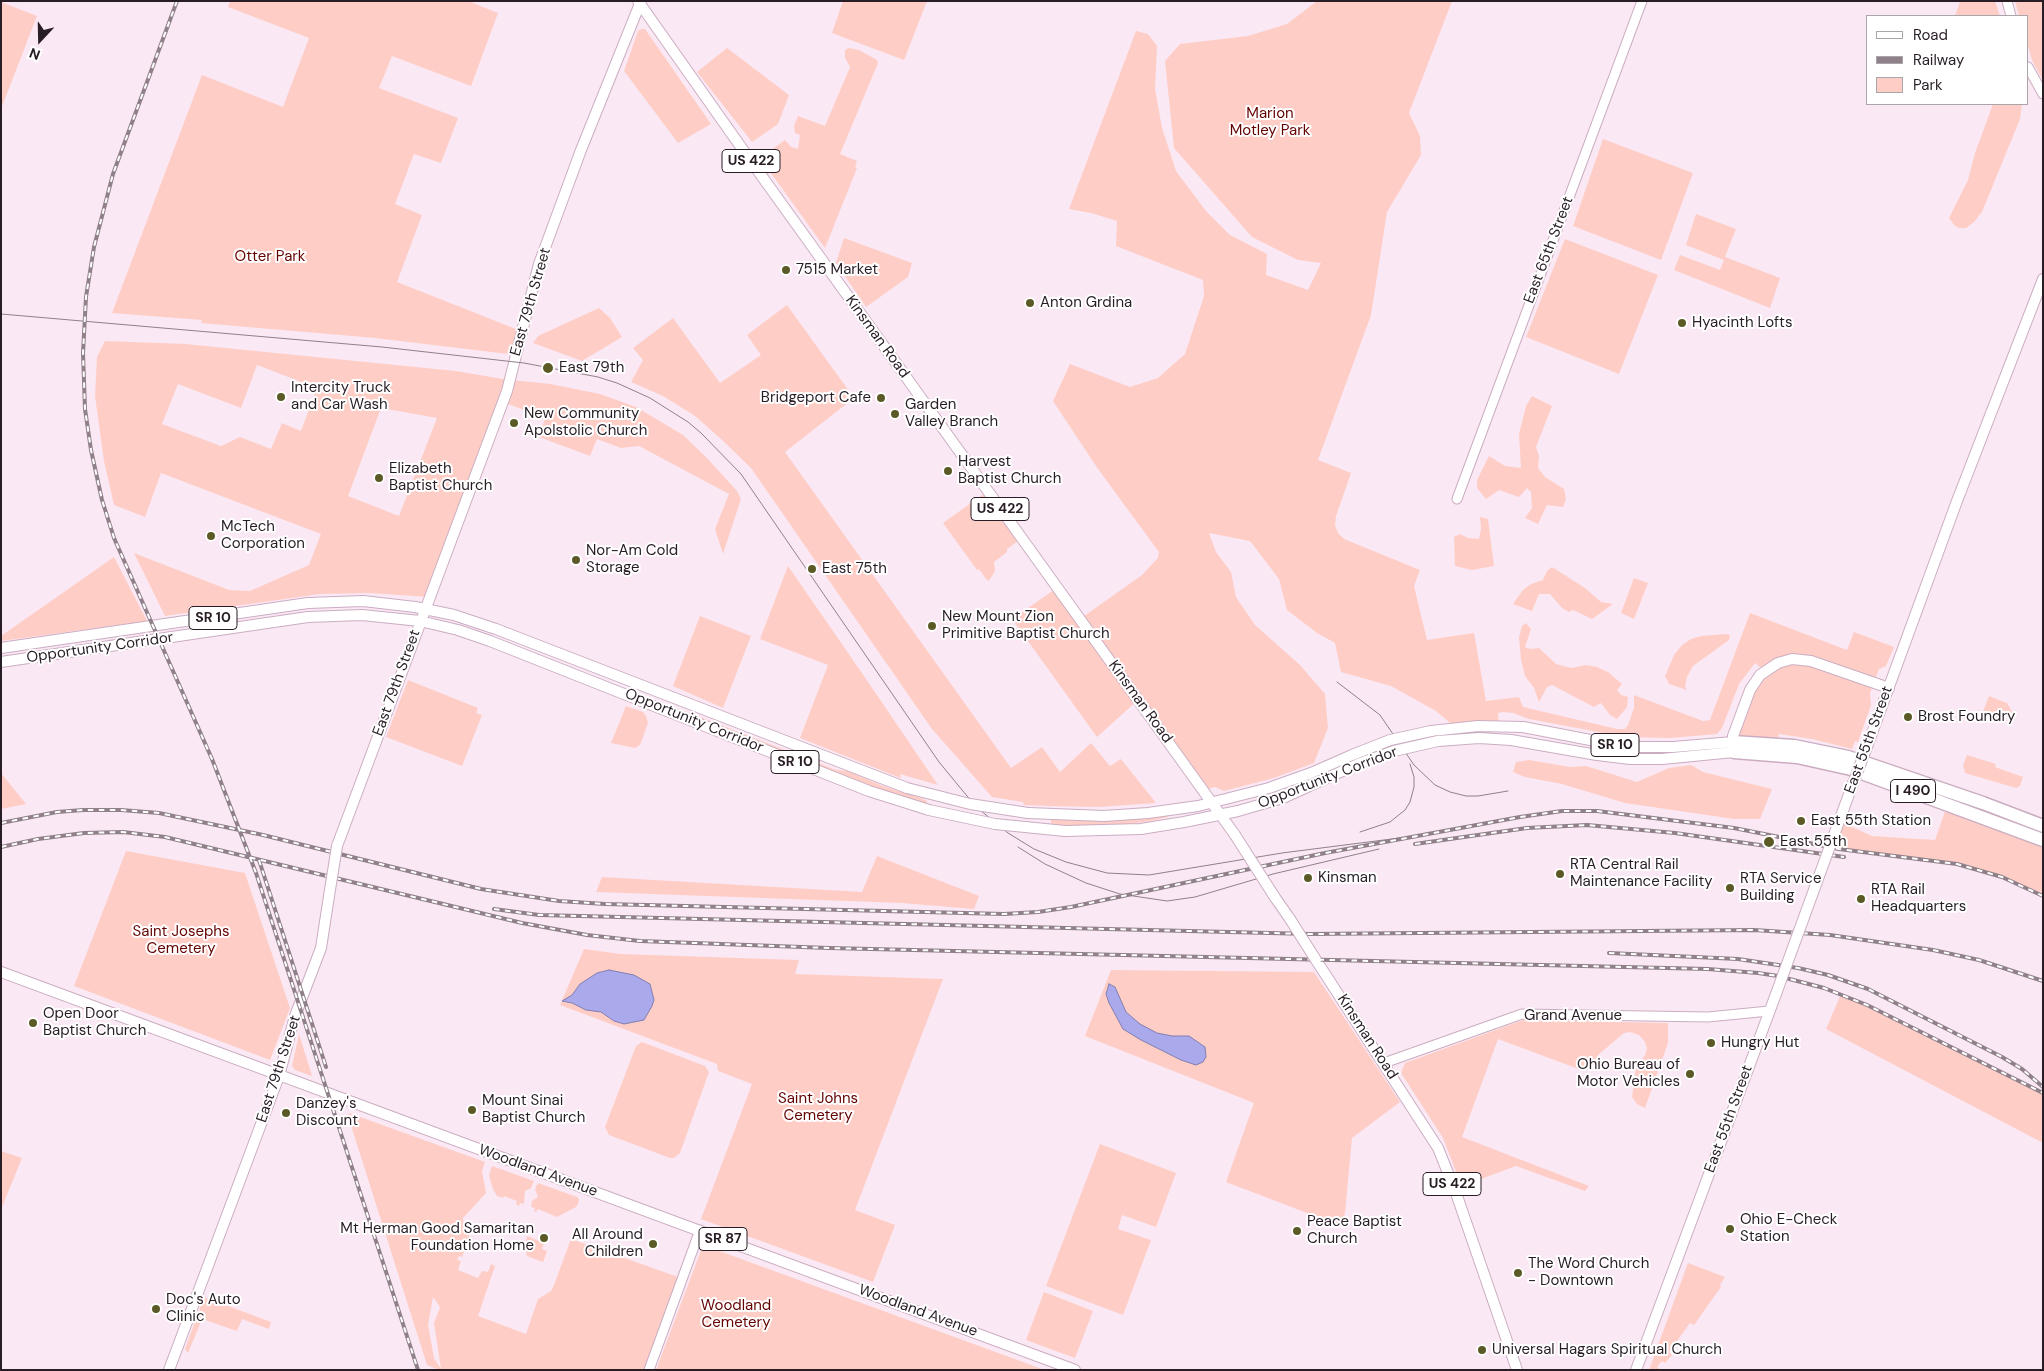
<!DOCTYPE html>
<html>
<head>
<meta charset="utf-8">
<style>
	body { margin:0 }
	#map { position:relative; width:2044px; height:1371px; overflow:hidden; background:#fbe8f5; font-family:"DM Sans",sans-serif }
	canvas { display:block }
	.frame { position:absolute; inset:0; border:2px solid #281d25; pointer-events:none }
	.legend { position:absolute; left:1866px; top:15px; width:162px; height:90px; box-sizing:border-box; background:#fff; border:1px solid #a9a5a8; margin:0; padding:6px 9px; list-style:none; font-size:15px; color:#281d25 }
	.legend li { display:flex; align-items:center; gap:10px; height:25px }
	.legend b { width:25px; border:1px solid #a9a5a8 }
	.north { position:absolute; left:15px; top:15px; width:50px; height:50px; -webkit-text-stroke:4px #fff; paint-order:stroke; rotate:201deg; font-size:14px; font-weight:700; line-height:20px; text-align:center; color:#281d25 }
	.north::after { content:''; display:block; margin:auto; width:18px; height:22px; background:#281d25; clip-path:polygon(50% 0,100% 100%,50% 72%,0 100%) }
</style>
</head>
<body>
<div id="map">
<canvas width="2044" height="1371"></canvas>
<div class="frame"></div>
<ul class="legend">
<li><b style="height:6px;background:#fff"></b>Road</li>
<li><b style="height:6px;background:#8f808a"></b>Railway</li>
<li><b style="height:14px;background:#fecec6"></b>Park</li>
</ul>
<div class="north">N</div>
</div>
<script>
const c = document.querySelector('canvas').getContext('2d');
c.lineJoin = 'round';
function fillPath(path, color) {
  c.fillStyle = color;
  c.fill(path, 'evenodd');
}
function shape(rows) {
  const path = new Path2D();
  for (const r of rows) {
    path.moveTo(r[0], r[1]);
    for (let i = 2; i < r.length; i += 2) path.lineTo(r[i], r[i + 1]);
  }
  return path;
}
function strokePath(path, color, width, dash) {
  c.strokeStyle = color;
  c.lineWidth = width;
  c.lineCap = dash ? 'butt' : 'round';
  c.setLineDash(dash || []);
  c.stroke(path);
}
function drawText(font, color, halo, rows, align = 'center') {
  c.font = font + ' "DM Sans",sans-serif';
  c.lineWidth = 4;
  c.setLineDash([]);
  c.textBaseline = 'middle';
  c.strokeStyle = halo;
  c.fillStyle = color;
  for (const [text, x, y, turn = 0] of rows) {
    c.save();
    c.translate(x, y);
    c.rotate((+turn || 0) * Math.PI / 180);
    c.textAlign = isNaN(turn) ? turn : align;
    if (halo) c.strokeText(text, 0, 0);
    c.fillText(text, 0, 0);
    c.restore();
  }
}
fillPath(shape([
	[230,1,468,1,498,13,471,86,392,56,379,88,458,118,441,163,414,154,395,204,422,215,397,282,521,331,515,356,508,354,375,338,201,323,202,320,112,313,202,75,283,107,309,38,228,7],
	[843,1,927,1,904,60,832,33],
	[1317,1,1452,1,1409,113,1420,136,1421,155,1387,212,1371,315,1318,460,1351,473,1336,516,1335,525,1338,533,1344,539,1420,570,1414,586,1427,640,1474,633,1486,701,1519,697,1523,707,1617,729,1625,729,1628,725,1634,708,1634,695,1703,721,1710,720,1750,613,1847,650,1854,632,1894,647,1886,666,1879,669,1870,693,1871,705,1858,742,1855,741,1852,749,1812,739,1779,734,1777,744,1745,742,1734,733,1765,671,1755,663,1739,684,1722,728,1717,734,1670,738,1625,737,1529,719,1513,713,1503,712,1498,713,1499,726,1456,728,1436,711,1391,686,1341,672,1335,643,1317,633,1287,610,1279,579,1250,541,1209,533,1216,552,1231,572,1236,597,1255,625,1300,665,1325,694,1328,728,1314,763,1274,778,1224,791,1215,787,1204,790,1138,700,1097,737,1012,619,1057,588,1080,619,1142,575,1158,558,1159,552,1098,469,1053,401,1070,364,1130,387,1158,378,1185,354,1204,296,1203,280,1116,246,1117,221,1091,213,1069,209,1136,31,1148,34,1157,46,1155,89,1162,128,1176,171,1206,211,1230,235,1267,254,1266,275,1308,290,1321,263,1298,260,1252,237,1174,148,1165,61,1180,44,1248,36,1287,24],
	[1960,1,1995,1,2000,16,1955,16],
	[2015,1,2043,1,2043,81,2032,60,2028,46,2028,16,2019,16],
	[1,2,37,16,1,109],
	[641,29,645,29,711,124,678,143,624,71,638,31],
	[727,48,789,95,778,124,752,142,697,72],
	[849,48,859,50,877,60,878,63,840,154,857,161,855,167,857,168,825,248,760,158,785,140,791,147,798,149,800,135,795,133,794,126,798,116,825,126,850,67,845,58,845,50],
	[1993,104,2022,104,2020,119,1982,212,1974,222,1966,228,1959,228,1955,226,1949,218,1968,180,1975,153],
	[1603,139,1693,173,1661,260,1573,226],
	[1696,214,1736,229,1725,257,1780,278,1770,308,1674,270,1680,255,1720,270,1724,260,1686,245],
	[844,238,912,263,908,277,866,307,836,263],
	[1565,239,1658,275,1619,374,1526,337],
	[787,305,854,398,785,452,1011,768,1042,747,1060,772,1091,743,1110,766,1121,759,1156,803,1099,807,1048,806,1024,805,1023,802,992,797,932,729,751,468,721,439,695,416,663,396,631,382,643,360,633,348,673,318,720,383,761,355,747,335],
	[599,308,610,318,622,337,582,361,533,343,538,336],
	[105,341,186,344,456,371,503,379,550,384,600,394,636,407,683,435,708,459,737,491,741,499,723,554,715,529,729,494,639,446,621,448,597,439,590,456,539,437,545,418,503,402,429,597,370,593,320,594,165,616,134,553,229,590,250,591,309,565,321,534,161,473,145,517,114,505,104,461,95,396,97,357],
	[257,365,317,388,301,431,282,423,271,449,240,437,221,446,162,424,178,384,241,408],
	[381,408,437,418,399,516,348,496],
	[1532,396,1552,406,1536,447,1539,456,1538,468,1545,477,1564,489,1566,499,1563,507,1547,505,1538,524,1525,518,1532,508,1531,492,1527,488,1519,497,1499,490,1486,499,1477,488,1477,480,1489,456,1505,466,1521,468,1519,434,1526,406],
	[988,491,1022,538,1007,549,1007,552,994,562,995,571,989,581,986,579,979,569,977,570,943,523],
	[1480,517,1488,519,1494,566,1472,570,1455,566,1454,537,1460,534,1468,538,1479,539,1481,528],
	[114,557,147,621,1,641,1,636],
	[788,566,864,676,938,785,900,774,901,778,893,775,800,738,828,665,760,639],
	[1552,567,1585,588,1601,602,1613,604,1592,619,1573,610,1569,612,1562,608,1550,594,1539,594,1532,611,1513,604,1523,590,1531,584,1543,580,1547,571],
	[1634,578,1648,583,1634,619,1621,613],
	[700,616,751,636,723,708,673,686],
	[1526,623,1531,629,1525,647,1530,649,1539,648,1556,664,1571,668,1586,665,1597,667,1608,672,1622,684,1617,690,1621,695,1628,697,1627,707,1617,719,1610,715,1601,703,1594,707,1552,685,1547,687,1539,702,1534,688,1525,676,1521,660,1519,637,1522,626],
	[1726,634,1730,635,1729,640,1693,666,1687,677,1685,686,1687,690,1669,684,1665,676,1674,655,1682,645,1691,639,1701,636],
	[408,680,478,708,476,713,482,715,462,766,386,737],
	[1989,696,2007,703,2014,715,2004,711,2000,721,1982,714],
	[626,706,643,712,646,716,648,723,643,737,640,745,635,748,611,743],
	[685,711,836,770,848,771,883,786,921,798,927,801,926,805,876,790,684,713],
	[1967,755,1996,764,1995,767,2023,777,2020,786,2016,788,1965,773,1963,765],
	[1529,760,1570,767,1586,766,1637,782,1669,768,1691,765,1703,772,1772,789,1760,819,1734,819,1625,803,1562,784,1525,777,1513,772,1516,762],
	[1,773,26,804,1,809],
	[1948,803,2043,841,2043,896,2002,877,1972,867,1829,847,1839,821,1872,836,1935,840],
	[1168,815,1168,817,1151,821,1098,828,1051,825,1051,820,1127,819],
	[126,851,245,873,290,1008,270,1060,74,986],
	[877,856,979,896,974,909,902,903,596,892,602,877,862,892],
	[584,949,621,954,799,960,795,974,943,979,855,1210,895,1225,873,1282,701,1219,752,1084,718,1071,717,1064,560,1005],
	[1111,970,1314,972,1400,1102,1352,1138,1345,1213,1341,1226,1226,1182,1254,1103,1085,1036],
	[1841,994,1867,1005,2043,1093,2043,1143,1826,1029],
	[1523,1020,1668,1023,1668,1043,1645,1108,1637,1104,1632,1097,1636,1068,1645,1055,1647,1049,1645,1042,1639,1035,1630,1032,1624,1033,1598,1055,1593,1069,1585,1066,1584,1071,1498,1039,1462,1137,1589,1186,1585,1191,1516,1166,1465,1185,1460,1182,1443,1138,1401,1073,1405,1063],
	[299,1034,312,1076,295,1070,292,1066],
	[642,1042,705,1066,709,1072,680,1153,674,1158,670,1158,609,1135,605,1127,636,1046],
	[349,1113,485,1162,482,1171,486,1193,463,1218,464,1228,470,1237,462,1257,459,1256,457,1260,461,1261,458,1270,478,1278,482,1271,488,1272,491,1264,495,1266,478,1316,526,1334,538,1299,551,1291,554,1285,571,1239,678,1277,644,1370,439,1370,427,1365,348,1116],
	[433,1297,440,1307,434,1323,441,1369,434,1358,428,1325],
	[1100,1144,1176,1173,1156,1227,1122,1215,1118,1229,1151,1240,1123,1315,1046,1286],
	[1,1151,22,1158,2,1207,1,1207],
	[492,1166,534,1181,531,1188,525,1191,524,1204,520,1203,519,1206,516,1204,517,1201,504,1196,503,1198,497,1196,493,1189,489,1175],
	[538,1183,577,1197,579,1199,578,1204,576,1207,557,1217,538,1209,536,1212,534,1211,535,1208,531,1207,532,1201,538,1197,535,1189],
	[527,1236,544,1243,542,1249,547,1251,543,1262,527,1256,525,1246],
	[703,1245,1042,1369,1042,1370,656,1370],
	[1688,1263,1725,1277,1720,1285,1721,1287,1694,1325,1690,1323,1669,1352,1672,1355,1665,1363,1662,1361,1657,1367,1661,1370,1649,1370],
	[1044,1292,1093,1311,1075,1358,1026,1340],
	[204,1297,271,1322,269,1329,242,1319,237,1331,202,1319,188,1353,185,1349]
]), '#fecec6');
const water = shape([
	[609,970,634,975,650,984,654,1000,652,1006,644,1020,624,1024,614,1021,601,1012,586,1010,572,1003,562,1001,572,995,580,984,597,973,609,970],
	[1109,984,1115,987,1126,1012,1140,1024,1157,1033,1172,1036,1189,1036,1205,1047,1206,1057,1203,1062,1196,1065,1181,1060,1141,1040,1123,1029,1109,1003,1106,994,1109,984]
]);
fillPath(water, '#a9a9ec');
strokePath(water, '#827fb0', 1);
const minor = shape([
	[2007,1,2011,16],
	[2028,67,2043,94],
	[1457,499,1642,1],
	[1384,1063,1522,1014,1708,1017,1769,1011],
	[649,1370,700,1230]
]);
const major = shape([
	[638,1,748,157,1235,835],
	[1,648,308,603,363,601,415,607,454,615,496,629,907,788],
	[1,662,308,617,362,615,420,621,458,630,490,641,869,791,929,810],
	[1431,731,1478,726,1523,727,1611,744,1637,747,1673,747,1733,742],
	[1438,741,1479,738,1511,740,1597,755,1630,759,1662,759,1734,752,1733,736,1750,690,1760,675,1778,663,1792,659,1811,661,1889,688],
	[1868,744,1957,501,2043,279],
	[1028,813,1104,816,1148,813,1198,806,1269,788,1311,773,1352,755],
	[1065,831,1141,829,1184,822,1238,811,1283,798,1358,764],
	[1834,835,1852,786],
	[337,846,507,391,539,264,581,150,641,1],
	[1274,896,1290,919],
	[1316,960,1438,1148,1456,1193,1517,1370],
	[1,972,1075,1370],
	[169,1370,279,1076,295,1016,321,948,329,896],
	[1636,1370,1776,994]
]);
const highway = shape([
	[1733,742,1794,746,1848,757,1983,803,2043,826],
	[1734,752,1797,757,1851,769,2043,840]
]);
strokePath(minor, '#cbadc2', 11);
strokePath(major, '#cbadc2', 12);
strokePath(highway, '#cbadc2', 15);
strokePath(minor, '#fff', 9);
strokePath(major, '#fff', 10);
strokePath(highway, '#fff', 12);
strokePath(shape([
	[1,314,382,347,524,363,598,377,617,383,650,398,688,422,701,433,741,474,939,762,967,796,980,810,1008,833,1034,849,1066,862,1107,873,1149,875,1282,853,1423,835],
	[1337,682,1380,715,1414,765,1435,785,1450,792,1466,796,1478,796,1508,791],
	[1360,832,1390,822,1405,810,1410,802,1414,787,1414,777,1410,764],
	[1018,847,1045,864,1086,883,1120,894,1167,901,1195,897,1273,874,1379,849]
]), '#8f808a', 1);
const rail = shape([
	[177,1,113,174,94,247,86,297,83,353,85,409,91,450,102,500,114,538,212,759,256,873,418,1370],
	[1,823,57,812,83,810,121,810,159,813,263,835,481,889,559,901,605,904,1004,914,1038,912,1071,907,1325,853,1520,817,1562,811,1597,811,1734,828,1839,849,1957,864,2002,877,2043,896],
	[1415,844,1527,828,1587,825,1675,833,1844,857],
	[1,847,38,839,84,833,123,832,165,837,522,923,587,935,640,941,829,948,1708,969,1758,973,1778,976,1824,988,1867,1005,2043,1093],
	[259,860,326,1067],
	[494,909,539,915,1310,934,1754,930,1830,935,1933,950,1979,960,2043,981],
	[1609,953,1738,959,1798,968,1828,975,1868,989,2002,1057,2022,1069,2043,1087]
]);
strokePath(rail, '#8f808a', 4);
strokePath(rail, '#fff', 2, [5.5]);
const majorBridge = shape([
	[1352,755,1390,740,1431,731],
	[1358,764,1394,751,1438,741],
	[1852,786,1868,744],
	[907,788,970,804,1028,813],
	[929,810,995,824,1065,831],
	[1235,835,1274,896],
	[329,896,337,846],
	[1290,919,1316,960],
	[1776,994,1834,835]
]);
strokePath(majorBridge, '#cbadc2', 12, []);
strokePath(majorBridge, '#fff', 10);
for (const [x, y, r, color] of [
	[786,270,5,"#5b5a27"],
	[1030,303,5,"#5b5a27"],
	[1682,323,5,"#5b5a27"],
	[548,368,6,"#5b5a27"],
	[281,397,5,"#5b5a27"],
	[881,398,5,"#5b5a27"],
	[895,414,5,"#5b5a27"],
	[514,423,5,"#5b5a27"],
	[948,471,5,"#5b5a27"],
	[379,478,5,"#5b5a27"],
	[211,536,5,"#5b5a27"],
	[576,560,5,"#5b5a27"],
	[812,569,5,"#5b5a27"],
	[932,626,5,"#5b5a27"],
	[1908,717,5,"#5b5a27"],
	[1801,821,5,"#5b5a27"],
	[1769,842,6,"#5b5a27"],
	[1560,874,5,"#5b5a27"],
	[1308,878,5,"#5b5a27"],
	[1730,888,5,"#5b5a27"],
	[1861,899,5,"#5b5a27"],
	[33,1023,5,"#5b5a27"],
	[1711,1043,5,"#5b5a27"],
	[1690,1074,5,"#5b5a27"],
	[472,1110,5,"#5b5a27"],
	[286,1113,5,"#5b5a27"],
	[1730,1229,5,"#5b5a27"],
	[1297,1231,5,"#5b5a27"],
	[544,1238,5,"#5b5a27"],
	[653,1244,5,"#5b5a27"],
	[1518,1273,5,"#5b5a27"],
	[156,1309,5,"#5b5a27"],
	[1482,1350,5,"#5b5a27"]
]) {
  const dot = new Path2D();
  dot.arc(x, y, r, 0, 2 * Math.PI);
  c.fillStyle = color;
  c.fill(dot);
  strokePath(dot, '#fff', 2);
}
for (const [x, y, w] of [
	[751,161,58],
	[1000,509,58],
	[213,618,48],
	[1615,745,48],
	[795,762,48],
	[1913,791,45],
	[1452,1184,58],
	[723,1239,48]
]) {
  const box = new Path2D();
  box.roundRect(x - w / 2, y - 11.5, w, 23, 4);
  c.fillStyle = '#fff';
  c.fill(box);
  strokePath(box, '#281d25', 1);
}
drawText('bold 14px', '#281d25', null, [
	["US 422",751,161],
	["US 422",1000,509],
	["SR 10",213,618],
	["SR 10",1615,745],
	["SR 10",795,762],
	["I 490",1913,791],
	["US 422",1452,1184],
	["SR 87",723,1239]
]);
drawText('15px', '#630301', '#fff', [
	["Marion",1270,114],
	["Motley Park",1270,131],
	["Otter Park",270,257],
	["Saint Josephs",181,932],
	["Cemetery",181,949],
	["Saint Johns",818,1099],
	["Cemetery",818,1116],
	["Woodland",736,1306],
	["Cemetery",736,1323]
]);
drawText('15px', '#281d25', '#fff', [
	["East 65th Street",1549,250,-69],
	["East 79th Street",531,302,-74],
	["Kinsman Road",877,337,54],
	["Opportunity Corridor",100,648,-8],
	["East 79th Street",397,683,-70],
	["Kinsman Road",1140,702,54],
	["Opportunity Corridor",694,721,22],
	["East 55th Street",1869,740,-70],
	["Opportunity Corridor",1328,778,-21],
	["Grand Avenue",1573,1016],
	["Kinsman Road",1367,1037,57],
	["East 79th Street",279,1069,-72],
	["East 55th Street",1729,1119,-70],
	["Woodland Avenue",538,1171,20],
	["Woodland Avenue",918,1311,20]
]);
drawText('15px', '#281d25', '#fff', [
	["7515 Market",796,270],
	["Anton Grdina",1040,303],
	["Hyacinth Lofts",1692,323],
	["East 79th",559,368],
	["Intercity Truck",291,388],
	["and Car Wash",291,405],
	["Bridgeport Cafe",871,398,"right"],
	["Garden",905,405],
	["Valley Branch",905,422],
	["New Community",524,414],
	["Apolstolic Church",524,431],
	["Harvest",958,462],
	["Baptist Church",958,479],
	["Elizabeth",389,469],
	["Baptist Church",389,486],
	["McTech",221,527],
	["Corporation",221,544],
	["Nor-Am Cold",586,551],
	["Storage",586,568],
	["East 75th",822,569],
	["New Mount Zion",942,617],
	["Primitive Baptist Church",942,634],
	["Brost Foundry",1918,717],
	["East 55th Station",1811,821],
	["East 55th",1780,842],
	["RTA Central Rail",1570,865],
	["Maintenance Facility",1570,882],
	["Kinsman",1318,878],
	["RTA Service",1740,879],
	["Building",1740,896],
	["RTA Rail",1871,890],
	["Headquarters",1871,907],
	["Open Door",43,1014],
	["Baptist Church",43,1031],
	["Hungry Hut",1721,1043],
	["Ohio Bureau of",1680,1065,"right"],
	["Motor Vehicles",1680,1082,"right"],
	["Mount Sinai",482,1101],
	["Baptist Church",482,1118],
	["Danzey's",296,1104],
	["Discount",296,1121],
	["Ohio E-Check",1740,1220],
	["Station",1740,1237],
	["Peace Baptist",1307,1222],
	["Church",1307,1239],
	["Mt Herman Good Samaritan",534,1229,"right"],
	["Foundation Home",534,1246,"right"],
	["All Around",643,1235,"right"],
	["Children",643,1252,"right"],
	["The Word Church",1528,1264],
	["- Downtown",1528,1281],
	["Doc's Auto",166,1300],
	["Clinic",166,1317],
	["Universal Hagars Spiritual Church",1492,1350]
], 'left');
</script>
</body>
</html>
